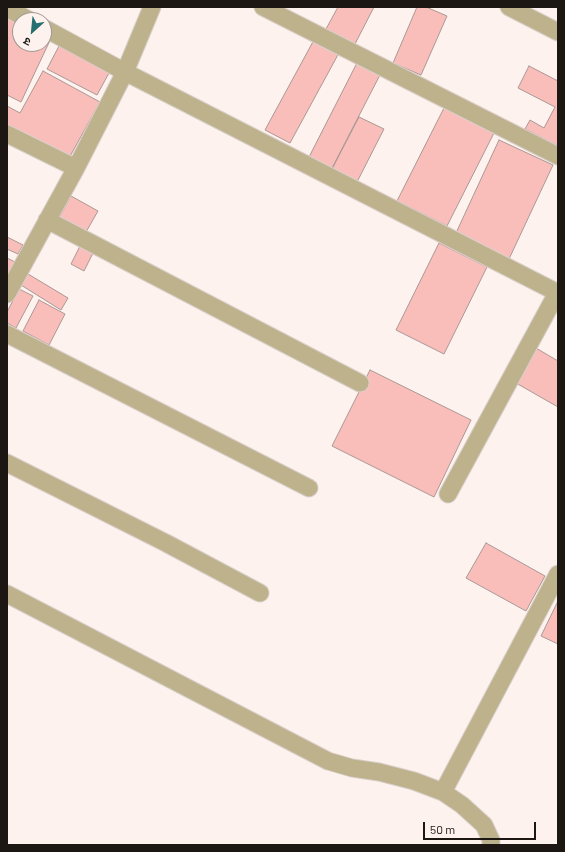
<!DOCTYPE html>
<html>
<head>
<meta charset="utf-8">
<style>
	body { margin:0 }
	#map { position:relative; width:565px; height:852px; overflow:hidden; background:#fdf2ed; font-family:Barlow,"Noto Sans Devanagari",sans-serif }
	canvas { display:block }
	.frame { position:absolute; inset:0; border:8px solid #1d1714; pointer-events:none }
	.north { position:absolute; left:12px; top:12px; width:40px; height:40px; box-sizing:border-box; background:#fdf2ed; border:1px solid #a39a96; border-radius:50%; rotate:207deg; font-size:11px; font-weight:700; line-height:16px; text-align:center; color:#1d1714 }
	.north::after { content:''; display:block; margin:auto; width:14px; height:18px; background:#257070; clip-path:polygon(50% 0,100% 100%,50% 72%,0 100%) }
	.scale { position:absolute; left:423px; top:822px; width:113px; height:18px; box-sizing:border-box; border:2px solid #1d1714; border-top:0; padding-left:5px; font-size:12px; line-height:14px; white-space:nowrap; color:#1d1714; -webkit-text-stroke:3px #fdf2ed; paint-order:stroke }
</style>
</head>
<body>
<div id="map">
<canvas width="565" height="852"></canvas>
<div class="frame"></div>
<div class="north">उ</div>
<div class="scale">50 m</div>
</div>
<script>
const c = document.querySelector('canvas').getContext('2d');
c.lineJoin = 'round';
function fillPath(path, color) {
  c.fillStyle = color;
  c.fill(path, 'evenodd');
}
function shape(rows) {
  const path = new Path2D();
  for (const r of rows) {
    path.moveTo(r[0], r[1]);
    for (let i = 2; i < r.length; i += 2) path.lineTo(r[i], r[i + 1]);
  }
  return path;
}
function strokePath(path, color, width, dash) {
  c.strokeStyle = color;
  c.lineWidth = width;
  c.lineCap = dash ? 'butt' : 'round';
  c.setLineDash(dash || []);
  c.stroke(path);
}
const building = shape([
	[338,7,374,7,355,44,326,29,338,7],
	[417,7,426,7,447,16,421,75,393,63,417,7],
	[7,13,20,20,20,44,44,44,44,29,53,34,21,102,7,95,7,13],
	[315,38,340,51,290,143,265,130,315,38],
	[59,46,109,73,97,95,47,69,59,46],
	[359,59,382,71,331,170,308,159,359,59],
	[529,66,558,81,558,146,525,129,530,120,544,128,555,107,518,88,529,66],
	[43,71,100,102,68,160,7,127,7,106,20,113,43,71],
	[446,104,496,129,447,226,397,201,446,104],
	[359,117,384,129,357,182,332,169,359,117],
	[499,140,553,165,509,259,456,233,499,140],
	[71,196,98,211,86,232,59,218,71,196],
	[7,237,23,245,18,254,7,249,7,237],
	[439,243,487,267,444,354,396,330,439,243],
	[81,244,94,251,84,271,71,264,81,244],
	[7,258,15,262,9,273,7,272,7,258],
	[28,274,68,298,61,310,21,285,28,274],
	[19,289,33,296,16,328,7,323,7,312,19,289],
	[39,300,65,314,49,345,23,331,39,300],
	[536,348,558,361,558,407,516,383,536,348],
	[370,370,471,420,434,497,332,446,370,370],
	[486,543,545,576,526,611,466,578,486,543],
	[558,601,558,644,541,636,558,601]
]);
fillPath(building, '#fabeba');
strokePath(building, '#aa9795', 1);
const minor = shape([
	[263,7,558,156],
	[509,7,558,32],
	[7,8,29,20],
	[44,28,125,72,558,293],
	[7,134,76,168],
	[47,220,360,383],
	[7,294,76,168,125,72,152,7],
	[7,334,309,488],
	[7,463,166,543,260,593],
	[448,494,557,293],
	[7,594,328,761,352,768,379,772,414,781,443,792,462,805,484,825,491,840,491,845],
	[443,792,558,574]
]);
strokePath(minor, '#d9cfca', 19);
strokePath(minor, '#beb28d', 17);
</script>
</body>
</html>
